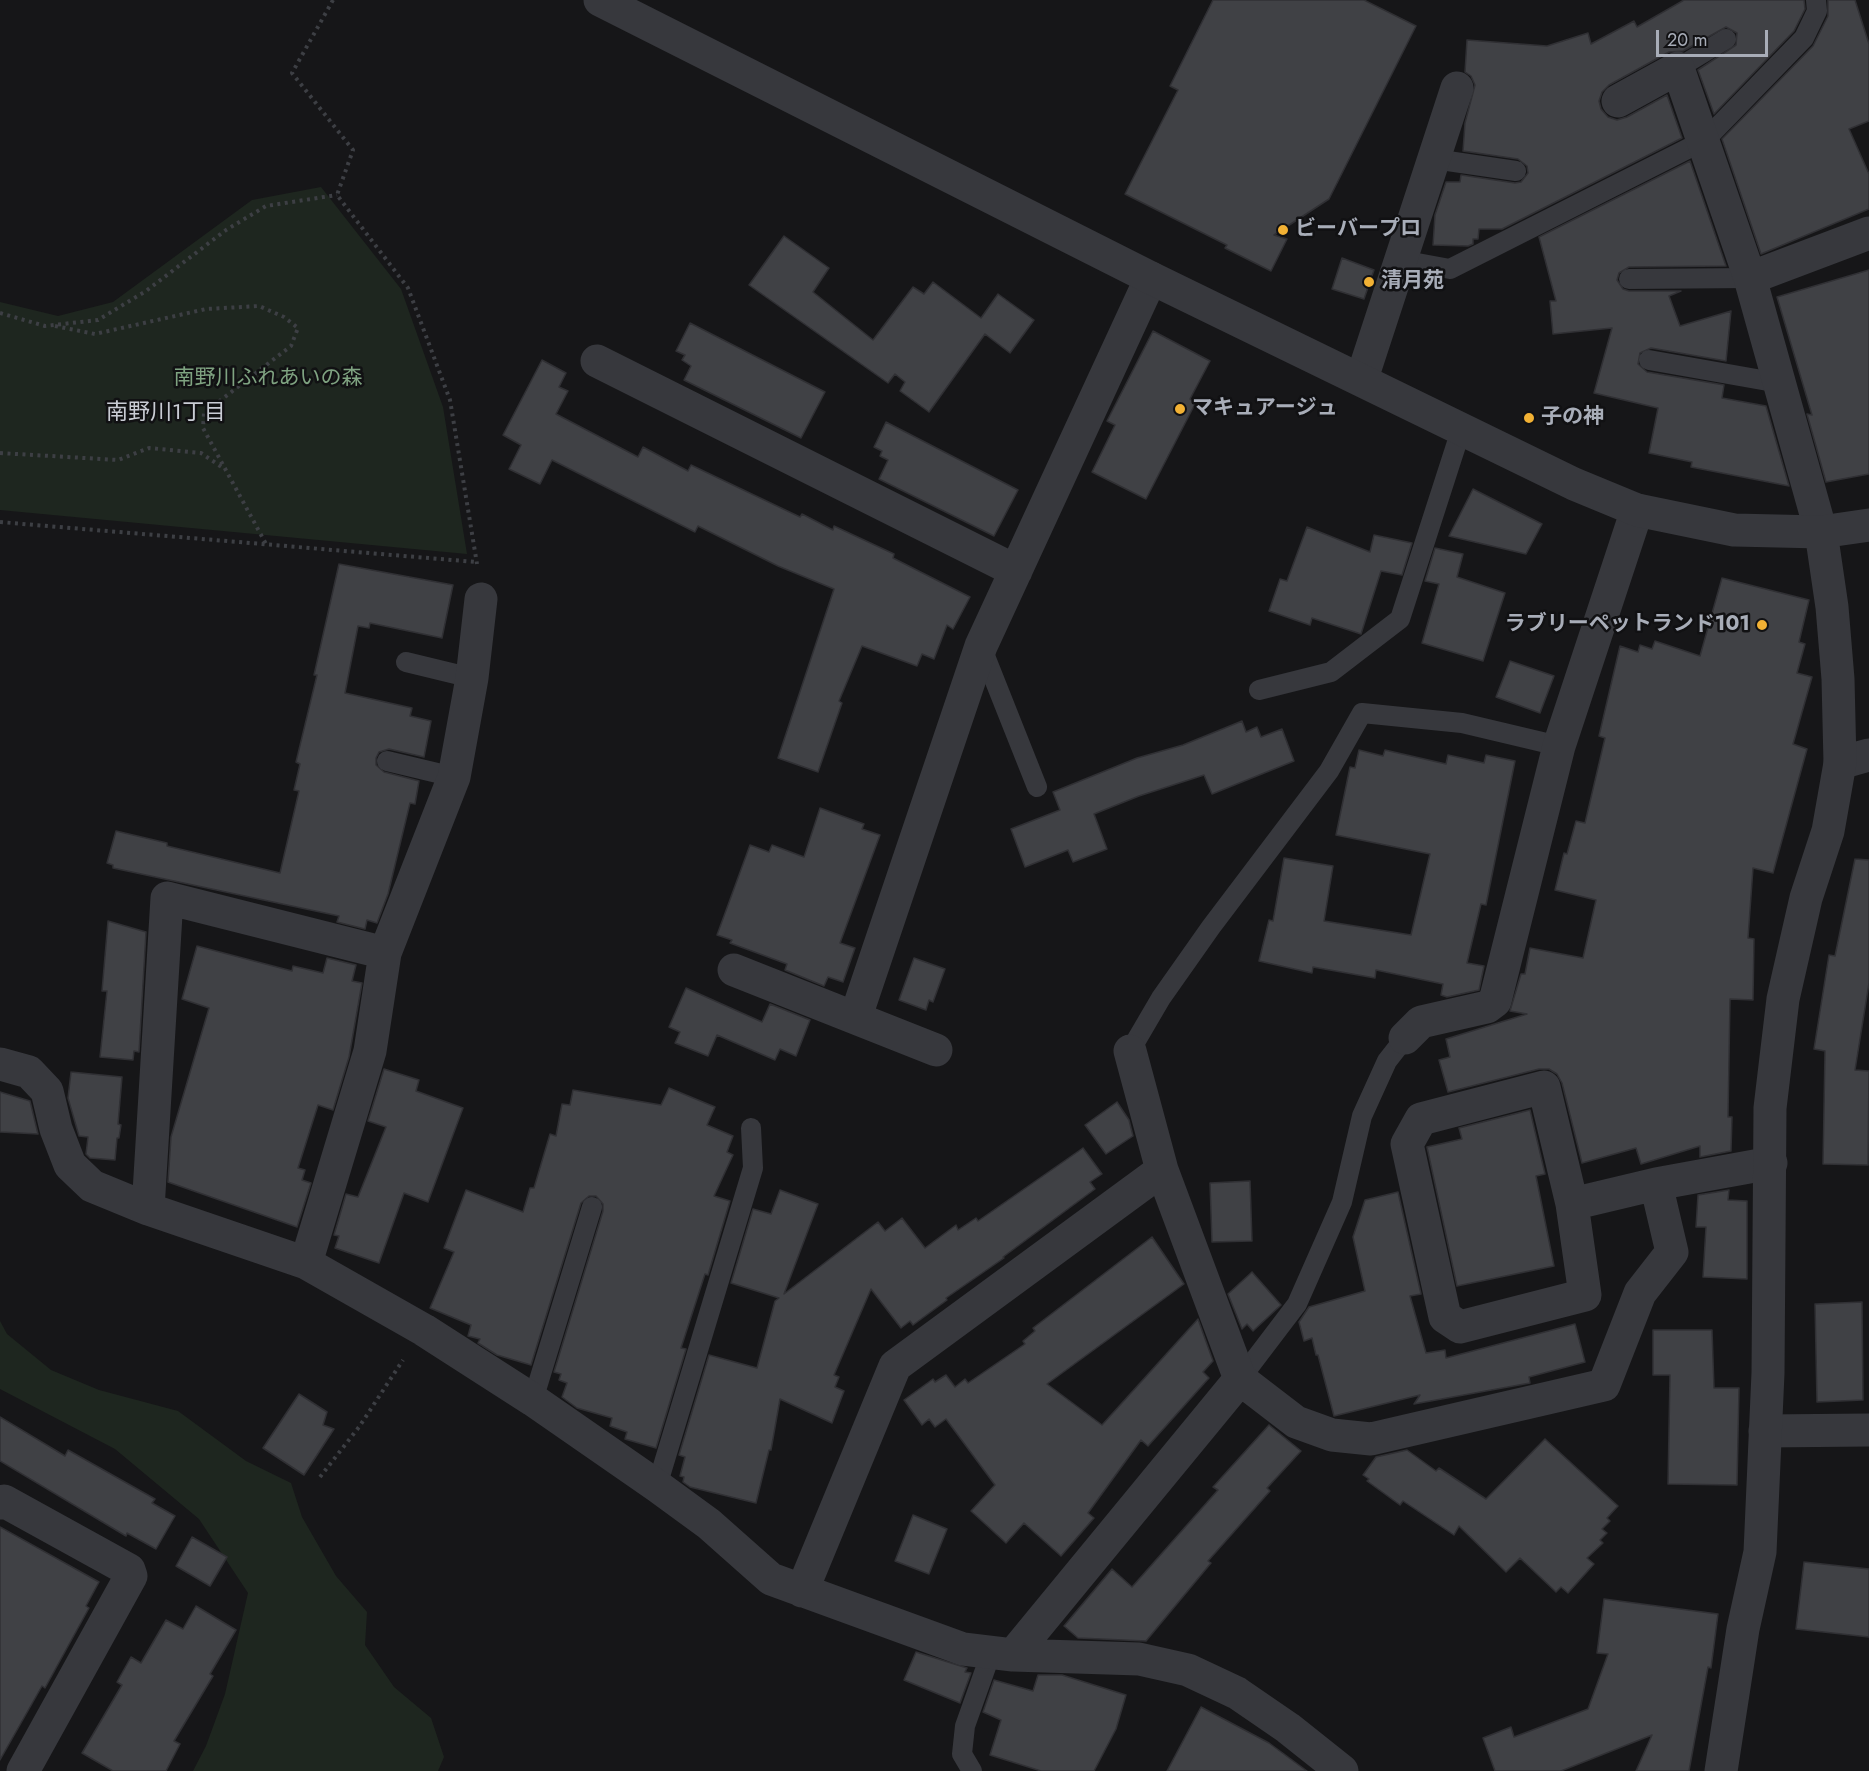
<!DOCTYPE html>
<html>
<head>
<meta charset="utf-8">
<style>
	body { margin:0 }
	#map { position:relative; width:1869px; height:1771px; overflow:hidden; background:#161618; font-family:Jost,sans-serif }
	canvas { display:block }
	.scale { position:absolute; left:1656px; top:30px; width:112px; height:27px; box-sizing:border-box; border:3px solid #a8adb8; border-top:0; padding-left:8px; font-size:18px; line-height:21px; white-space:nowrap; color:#a8adb8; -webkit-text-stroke:4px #111113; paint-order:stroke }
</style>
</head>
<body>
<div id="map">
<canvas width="1869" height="1771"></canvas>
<div class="scale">20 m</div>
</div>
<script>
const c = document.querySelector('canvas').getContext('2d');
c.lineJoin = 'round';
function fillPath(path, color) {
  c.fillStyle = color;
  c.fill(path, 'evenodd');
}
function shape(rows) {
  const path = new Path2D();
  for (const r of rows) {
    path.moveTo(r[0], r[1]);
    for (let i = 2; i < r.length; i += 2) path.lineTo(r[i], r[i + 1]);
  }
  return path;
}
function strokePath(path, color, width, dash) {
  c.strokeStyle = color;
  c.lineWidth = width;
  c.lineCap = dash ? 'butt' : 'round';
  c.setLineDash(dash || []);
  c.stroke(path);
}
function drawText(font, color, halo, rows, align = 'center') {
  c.font = font + ' Jost,"Noto Sans JP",sans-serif';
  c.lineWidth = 5;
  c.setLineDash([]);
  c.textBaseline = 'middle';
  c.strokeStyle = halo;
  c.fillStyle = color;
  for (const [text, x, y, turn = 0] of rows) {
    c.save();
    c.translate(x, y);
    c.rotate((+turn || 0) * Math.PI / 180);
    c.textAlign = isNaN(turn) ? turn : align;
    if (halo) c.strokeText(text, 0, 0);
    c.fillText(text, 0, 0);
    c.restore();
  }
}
fillPath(shape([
	[321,187,401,289,443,407,467,554,0,510,0,302,58,316,113,302,252,200],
	[0,1321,7,1334,51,1370,99,1390,178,1411,246,1461,291,1483,302,1517,336,1576,367,1612,365,1645,394,1687,431,1718,444,1757,438,1771,193,1771,206,1746,225,1694,248,1593,199,1519,115,1449,0,1389]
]), '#1e261f');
const building = shape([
	[1213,0,1364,0,1416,26,1329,199,1274,235,1287,239,1271,271,1225,248,1227,245,1125,194,1178,90,1170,86,1213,0],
	[1684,0,1804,0,1805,9,1794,31,1714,114,1698,70,1736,45,1737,33,1726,27,1683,51,1669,52,1609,85,1602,92,1599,101,1601,109,1608,117,1617,120,1627,117,1667,95,1682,138,1502,229,1479,229,1478,239,1473,239,1473,244,1468,246,1433,245,1435,215,1446,182,1460,182,1461,175,1515,183,1521,182,1528,173,1527,166,1518,159,1463,151,1465,123,1475,85,1471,76,1465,72,1467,40,1547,46,1588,33,1591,44,1634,21,1637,27,1684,0],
	[1828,0,1855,0,1869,44,1869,121,1849,129,1869,174,1869,209,1761,254,1722,139,1813,46,1828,16,1828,0],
	[1690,161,1726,266,1629,267,1619,273,1617,280,1623,289,1629,291,1681,291,1669,296,1680,326,1731,311,1726,361,1651,348,1640,353,1638,364,1647,372,1724,385,1722,398,1766,406,1789,486,1691,467,1692,462,1649,453,1658,408,1594,393,1612,328,1553,334,1550,301,1556,301,1539,237,1690,161],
	[784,236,829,268,813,292,873,340,913,287,924,294,933,282,981,318,998,294,1034,320,1010,353,985,334,929,412,900,391,905,382,895,374,888,383,749,285,784,236],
	[1342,258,1374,270,1364,299,1332,289,1342,258],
	[1869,270,1869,474,1826,482,1807,414,1812,415,1777,297,1869,270],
	[690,323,825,392,801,438,684,380,691,366,682,360,685,355,676,351,690,323],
	[1153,331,1210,361,1190,399,1196,402,1146,499,1092,472,1115,425,1107,421,1153,331],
	[542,360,566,373,559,387,568,391,556,414,638,457,643,447,688,471,691,465,800,517,802,514,833,530,834,526,894,554,893,558,970,597,953,629,947,625,934,659,922,654,917,666,862,646,839,701,842,703,818,772,778,758,834,589,778,566,698,526,695,532,552,460,540,484,509,469,521,445,503,435,542,360],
	[886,422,1018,490,994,536,879,479,888,460,880,456,882,451,874,447,886,422],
	[1473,489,1542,524,1526,554,1449,536,1473,489],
	[1307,527,1370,552,1374,535,1412,543,1402,575,1381,571,1361,634,1312,618,1310,625,1269,611,1280,579,1287,581,1307,527],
	[1435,548,1463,554,1457,577,1505,593,1483,661,1422,643,1439,584,1425,581,1435,548],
	[339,564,453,585,442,638,370,623,369,628,358,626,345,693,412,708,410,716,431,721,424,757,389,749,379,752,376,758,376,765,384,772,419,781,415,804,410,803,388,894,377,923,367,920,365,929,337,922,339,916,113,868,113,865,107,863,116,831,167,843,167,846,280,873,299,791,294,790,300,764,296,762,317,675,314,675,339,564],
	[1722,578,1809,600,1799,642,1805,644,1797,673,1812,677,1793,744,1807,749,1773,873,1753,868,1748,938,1754,939,1753,1000,1730,999,1728,1117,1732,1117,1731,1151,1700,1157,1700,1146,1641,1164,1636,1148,1582,1163,1562,1083,1557,1074,1549,1069,1539,1069,1448,1092,1439,1060,1450,1057,1446,1039,1527,1014,1510,1011,1521,974,1525,974,1530,948,1583,958,1596,900,1555,890,1564,853,1567,854,1576,821,1585,823,1605,738,1599,736,1620,646,1638,652,1640,645,1652,649,1655,641,1700,656,1722,578],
	[1510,661,1554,676,1540,713,1496,697,1510,661],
	[1242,721,1246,732,1257,727,1261,737,1282,729,1294,761,1212,794,1204,775,1139,796,1094,814,1107,849,1073,862,1068,850,1025,867,1011,829,1060,810,1053,792,1137,758,1183,745,1242,721],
	[1359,750,1383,756,1385,750,1446,764,1448,755,1484,763,1486,755,1515,761,1486,905,1481,904,1467,963,1484,966,1479,990,1447,997,1441,995,1443,984,1376,970,1375,978,1313,967,1312,973,1259,961,1269,920,1273,921,1284,858,1333,866,1324,921,1411,935,1430,854,1336,835,1350,767,1355,768,1359,750],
	[820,808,864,824,862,829,880,835,840,943,855,948,843,982,828,977,824,986,785,970,787,964,730,943,732,940,717,935,750,845,769,852,772,845,804,857,820,808],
	[1855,859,1869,860,1869,983,1855,1070,1869,1071,1868,1165,1823,1164,1825,1051,1814,1049,1829,955,1835,956,1855,859],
	[108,921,146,932,139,1052,134,1051,133,1060,100,1057,107,991,102,991,108,921],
	[197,946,292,971,293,966,323,973,327,958,356,965,352,981,362,983,349,1057,333,1110,318,1105,298,1168,305,1170,302,1180,311,1183,297,1227,168,1182,171,1137,209,1008,182,999,197,946],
	[914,958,945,969,933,1002,929,1000,926,1010,899,1000,914,958],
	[686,988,762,1022,770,1004,810,1020,796,1056,780,1049,775,1060,717,1035,708,1056,675,1043,680,1032,669,1027,686,988],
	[384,1069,419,1080,416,1091,463,1108,428,1202,404,1193,379,1263,335,1248,339,1236,334,1235,346,1194,358,1197,386,1127,368,1121,384,1069],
	[71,1072,122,1077,118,1124,121,1125,119,1138,117,1138,115,1160,90,1158,86,1154,88,1137,79,1136,68,1098,71,1072],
	[669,1088,715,1107,707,1125,733,1136,727,1152,733,1155,714,1196,730,1201,708,1275,705,1274,681,1348,686,1349,656,1448,625,1439,627,1432,610,1426,612,1418,577,1408,562,1397,567,1383,559,1380,561,1374,554,1372,603,1211,603,1204,596,1196,589,1196,581,1203,531,1365,497,1355,478,1343,480,1339,468,1336,471,1325,430,1308,454,1252,444,1248,466,1190,523,1212,530,1188,534,1188,550,1134,556,1136,562,1104,570,1105,573,1090,661,1105,669,1088],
	[0,1092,30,1101,38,1134,0,1132,0,1092],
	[1117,1102,1129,1120,1133,1136,1106,1154,1085,1125,1117,1102],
	[1530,1110,1545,1174,1536,1176,1554,1266,1457,1286,1427,1147,1462,1139,1459,1128,1530,1110],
	[1083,1148,1102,1174,1090,1182,1095,1189,1003,1257,1004,1258,946,1298,947,1300,913,1325,910,1321,901,1328,871,1289,834,1375,839,1377,835,1387,844,1391,832,1423,780,1399,771,1450,769,1450,756,1503,690,1487,683,1482,684,1477,680,1476,685,1457,679,1455,709,1355,757,1368,775,1301,779,1298,731,1283,753,1209,771,1214,780,1190,818,1204,784,1294,878,1222,885,1231,902,1218,925,1248,956,1225,958,1230,976,1218,978,1221,1083,1148],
	[1250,1181,1252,1241,1212,1242,1210,1183,1250,1181],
	[1729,1190,1728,1200,1747,1201,1747,1279,1703,1277,1706,1227,1696,1227,1698,1195,1729,1190],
	[1398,1192,1421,1294,1410,1296,1426,1353,1445,1350,1446,1358,1575,1324,1585,1362,1529,1377,1530,1383,1414,1404,1420,1395,1334,1416,1318,1355,1316,1355,1312,1338,1304,1341,1299,1322,1309,1307,1365,1291,1353,1237,1365,1200,1398,1192],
	[1152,1237,1184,1284,1047,1384,1102,1425,1198,1319,1213,1361,1203,1372,1209,1378,1148,1446,1141,1440,1088,1513,1094,1518,1061,1556,1024,1523,1006,1543,971,1511,995,1485,946,1419,935,1427,929,1419,922,1425,904,1400,933,1379,935,1382,946,1375,955,1387,965,1379,968,1383,1025,1344,1023,1341,1035,1331,1033,1328,1152,1237],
	[1252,1272,1281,1305,1253,1331,1247,1324,1242,1329,1228,1294,1252,1272],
	[1862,1302,1863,1400,1817,1402,1815,1304,1862,1302],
	[1653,1330,1712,1330,1714,1388,1739,1388,1737,1485,1668,1484,1670,1375,1653,1375,1653,1330],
	[299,1394,327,1412,323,1425,334,1429,304,1475,263,1448,299,1394],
	[0,1417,65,1456,68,1450,155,1499,152,1503,175,1516,156,1549,127,1533,126,1536,0,1461,0,1417],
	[1269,1425,1301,1451,1267,1488,1270,1491,1208,1561,1211,1563,1146,1641,1078,1638,1064,1626,1112,1569,1132,1587,1218,1490,1213,1487,1269,1425],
	[1545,1439,1618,1506,1607,1518,1610,1521,1602,1529,1607,1533,1600,1540,1603,1543,1587,1558,1594,1564,1568,1593,1561,1587,1556,1592,1520,1558,1506,1572,1459,1526,1454,1535,1403,1501,1400,1505,1367,1481,1369,1479,1363,1475,1376,1457,1407,1450,1436,1471,1439,1468,1486,1499,1545,1439],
	[913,1515,947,1529,929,1574,895,1561,913,1515],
	[0,1527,99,1582,86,1606,89,1608,45,1688,42,1686,0,1760,0,1527],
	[192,1537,227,1557,210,1586,176,1566,192,1537],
	[1804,1562,1869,1569,1869,1637,1796,1629,1804,1562],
	[1604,1599,1718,1614,1711,1668,1708,1667,1689,1771,1636,1771,1652,1735,1561,1771,1495,1771,1483,1738,1511,1727,1514,1737,1588,1709,1608,1654,1597,1653,1604,1599],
	[196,1606,236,1630,210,1674,213,1676,174,1741,180,1744,166,1771,113,1771,82,1753,122,1685,117,1682,131,1657,141,1663,166,1620,183,1629,196,1606],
	[916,1652,967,1668,965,1672,971,1673,960,1703,904,1680,916,1652],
	[1038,1675,1062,1675,1126,1695,1116,1729,1094,1771,1041,1771,990,1755,1001,1720,983,1712,994,1680,1033,1691,1038,1675],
	[1201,1707,1269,1743,1307,1771,1167,1771,1201,1707]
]);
fillPath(building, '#404145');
strokePath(building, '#303034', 1.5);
strokePath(shape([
	[333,0,292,73,353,150,337,195,408,288,450,400,477,564],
	[0,313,45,326,98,320,146,291,226,230,266,206,337,195],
	[55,326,95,334,206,309,259,306,284,317,298,328,291,346,204,413,203,428,266,544],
	[0,453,118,460,149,448,201,453,226,470],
	[0,522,476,562],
	[320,1477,359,1427,403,1360]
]), '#3d3f44', 4, [3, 4.5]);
strokePath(shape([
	[1678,68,1726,39],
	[1434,159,1516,171],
	[1401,260,1450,269,1705,140,1804,38,1817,11,1816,0],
	[1629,279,1750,278],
	[1649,360,1779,383],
	[981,646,1037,787],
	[406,662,472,678],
	[1259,690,1331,672,1400,619,1461,430],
	[387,761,454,777],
	[1130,1051,1161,998,1211,927,1329,771,1362,713,1462,723,1559,746],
	[1240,1379,1297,1304,1342,1202,1362,1116,1387,1061,1405,1038],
	[533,1400,592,1207],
	[657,1486,753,1168,751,1128],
	[972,1771,962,1754,965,1726,991,1653]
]), '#37383d', 20);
strokePath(shape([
	[1618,101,1678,68,1750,278,1821,532],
	[1750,278,1869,233],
	[597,361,1016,571],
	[1362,378,1457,88],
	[1840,763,1869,755],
	[734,970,936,1050],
	[856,1016,981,646,1151,278],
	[1405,1038,1421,1022,1487,1007,1495,1001,1559,746,1637,510],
	[1130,1051,1162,1170,1240,1379,1296,1422,1332,1435,1371,1439,1604,1385,1640,1293,1672,1252,1656,1184,1771,1163],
	[0,1064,29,1072,47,1091,56,1129,70,1165,92,1186,148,1209,306,1263,424,1330,533,1400,657,1486,709,1524,771,1579,963,1649,1013,1655,1139,1659,1188,1670,1237,1693,1288,1728,1342,1771],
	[1572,1204,1544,1087,1421,1119,1407,1144,1445,1317,1460,1327,1585,1295,1572,1204,1656,1184],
	[148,1209,167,898,385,953],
	[306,1263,370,1051,385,953,454,777,472,678,481,599],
	[1765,1431,1869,1430],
	[0,1503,4,1501,129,1570,131,1576,23,1771],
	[802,1591,895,1366,1162,1170],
	[1013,1655,1240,1379]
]), '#37383d', 33);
strokePath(shape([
	[600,0,1151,278,1574,484,1637,510,1734,530,1821,532,1869,525],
	[1721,1771,1743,1629,1760,1552,1768,1373,1770,1108,1783,999,1806,898,1828,831,1840,763,1838,679,1832,607,1821,532]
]), '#37383d', 33);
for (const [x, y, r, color] of [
	[1283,230,6,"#f2b134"],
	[1369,282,6,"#f2b134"],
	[1180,409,6,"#f2b134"],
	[1529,418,6,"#f2b134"],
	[1762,625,6,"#f2b134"]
]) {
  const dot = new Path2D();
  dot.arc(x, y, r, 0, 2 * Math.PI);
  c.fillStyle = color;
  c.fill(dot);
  strokePath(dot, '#111113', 2);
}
drawText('bold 21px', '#a8adb8', '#111113', [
	["ビーバープロ",1295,230],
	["清月苑",1381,282],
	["マキュアージュ",1192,409],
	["子の神",1541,418],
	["ラブリーペットランド101",1750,625,"right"]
], 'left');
drawText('21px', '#7fa381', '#111113', [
	["南野川ふれあいの森",268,379]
]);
drawText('22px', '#c9ccd4', '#111113', [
	["南野川1丁目",166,414]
]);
</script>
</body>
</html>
